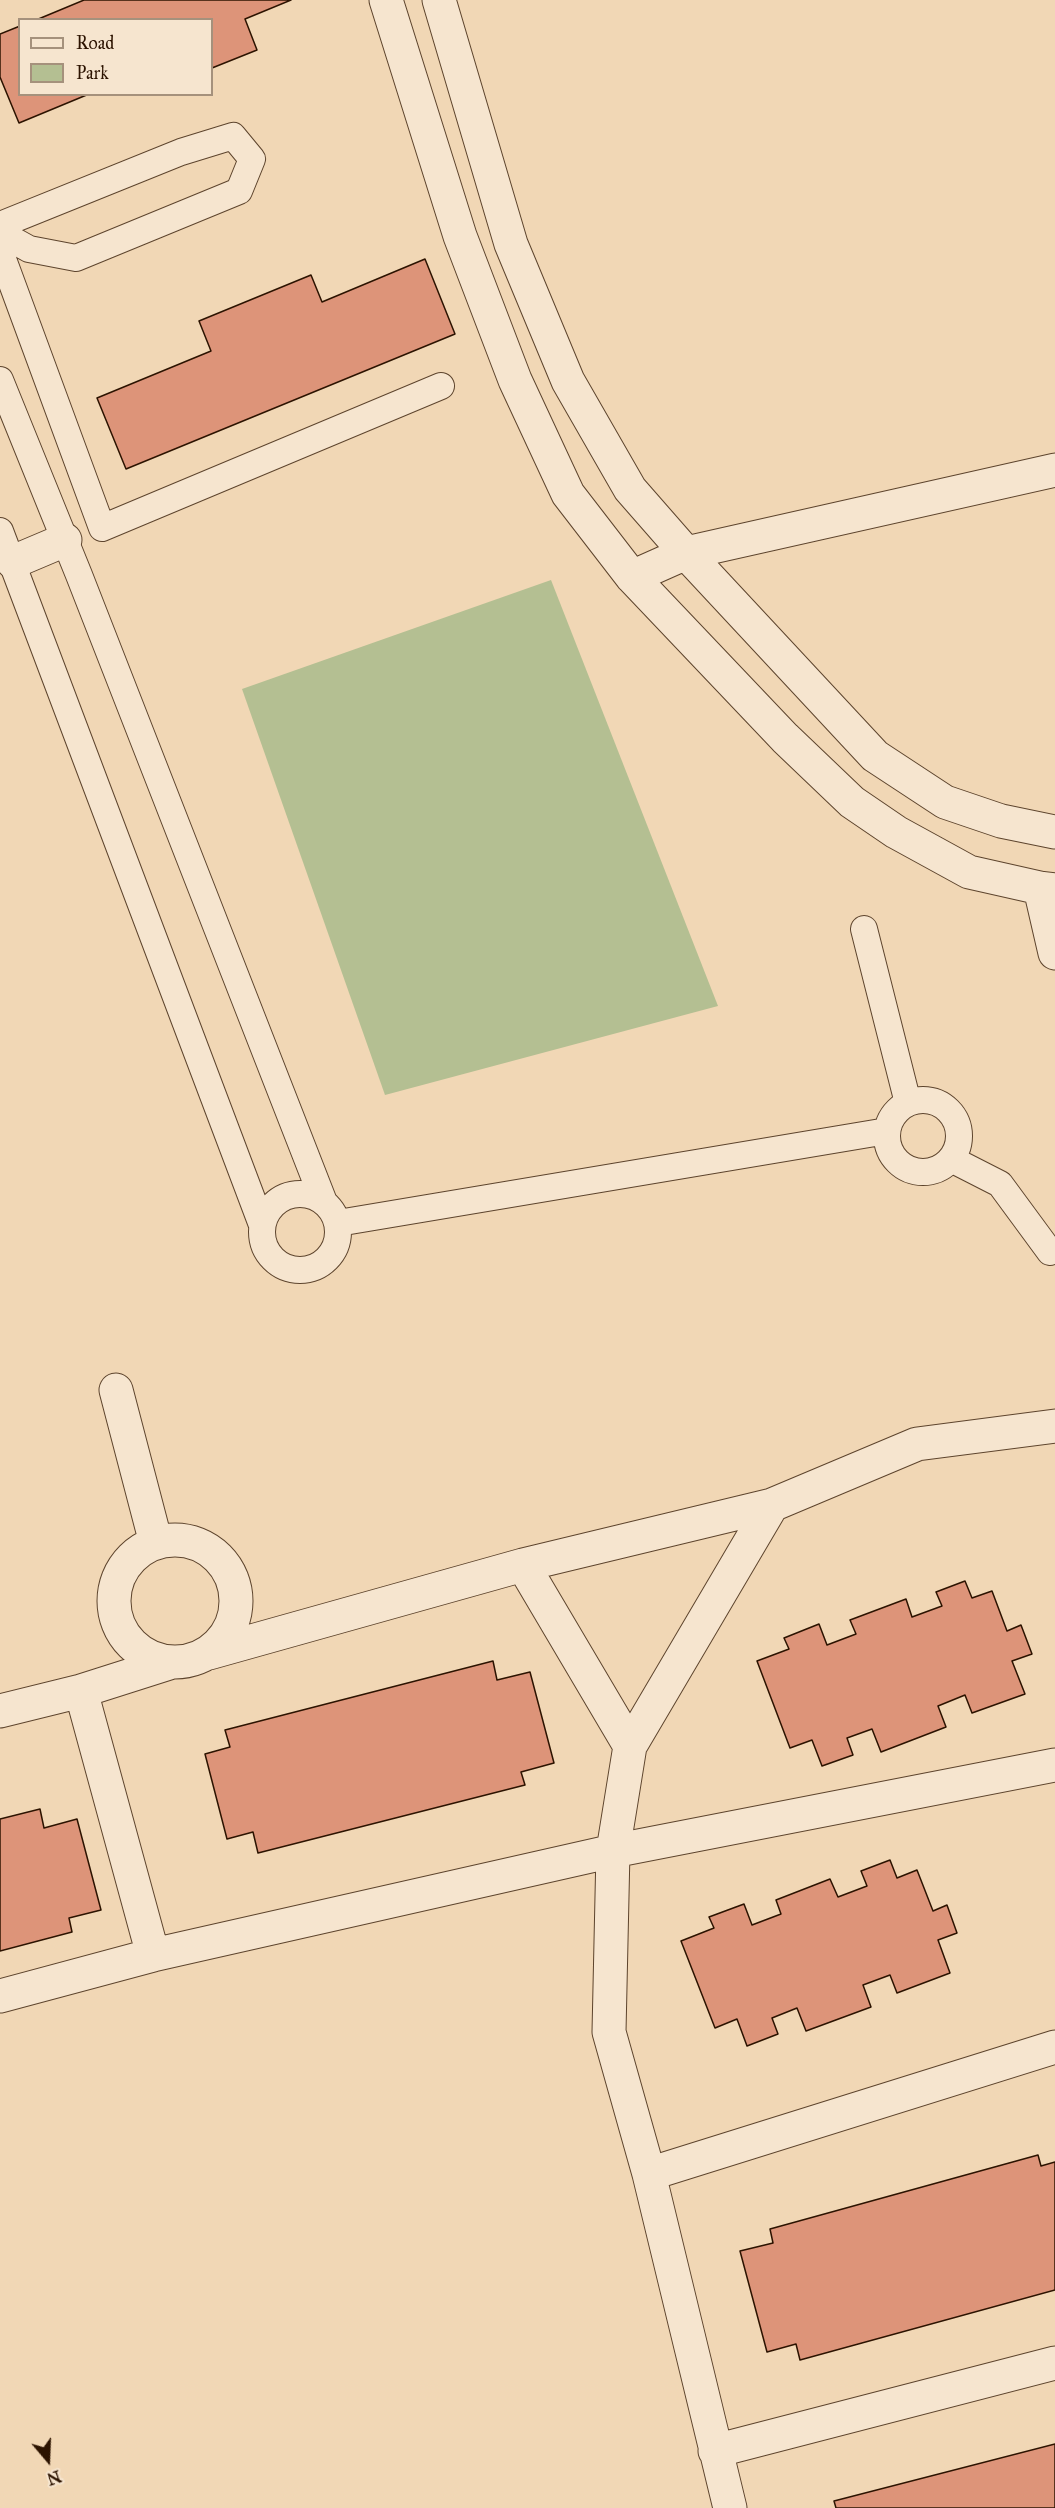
<!DOCTYPE html>
<html>
<head>
<meta charset="utf-8">
<style>
	body { margin:0 }
	#map { position:relative; width:1055px; height:2508px; overflow:hidden; background:#f1d7b5; font-family:"IM FELL Great Primer",serif }
	canvas { display:block }
	.legend { position:absolute; left:18px; top:18px; width:195px; height:78px; box-sizing:border-box; background:#f6e5cf; border:2px solid #a5917c; margin:0; padding:8px 10px; list-style:none; font-size:18px; color:#2c1300 }
	.legend li { display:flex; align-items:center; gap:12px; height:30px }
	.legend b { width:30px; border:2px solid #a5917c }
	.north { position:absolute; left:18px; top:2430px; width:60px; height:60px; -webkit-text-stroke:4px #f6e5cf; paint-order:stroke; rotate:161deg; font-size:16px; font-weight:700; line-height:24px; text-align:center; color:#2c1300 }
	.north::after { content:''; display:block; margin:auto; width:21px; height:27px; background:#2c1300; clip-path:polygon(50% 0,100% 100%,50% 72%,0 100%) }
</style>
</head>
<body>
<div id="map">
<canvas width="1055" height="2508"></canvas>
<ul class="legend">
<li><b style="height:8px;background:#f6e5cf"></b>Road</li>
<li><b style="height:16px;background:#b4bf92"></b>Park</li>
</ul>
<div class="north">N</div>
</div>
<script>
const c = document.querySelector('canvas').getContext('2d');
c.lineJoin = 'round';
function fillPath(path, color) {
  c.fillStyle = color;
  c.fill(path, 'evenodd');
}
function shape(rows) {
  const path = new Path2D();
  for (const r of rows) {
    if (r.length === 3) {
      path.moveTo(r[0] + r[2], r[1]);
      path.arc(r[0], r[1], r[2], 0, 2 * Math.PI);
      continue;
    }
    path.moveTo(r[0], r[1]);
    for (let i = 2; i < r.length; i += 2) path.lineTo(r[i], r[i + 1]);
  }
  return path;
}
function strokePath(path, color, width, dash) {
  c.strokeStyle = color;
  c.lineWidth = width;
  c.lineCap = dash ? 'butt' : 'round';
  c.setLineDash(dash || []);
  c.stroke(path);
}
fillPath(shape([
	[551,580,718,1006,385,1095,242,689]
]), '#b4bf92');
const building = shape([
	[84,0,291,0,245,19,257,50,212,68,212,20,36,20,84,0],
	[20,26,20,94,89,94,19,123,0,77,0,34,20,26],
	[425,259,455,334,126,469,97,398,211,351,199,321,311,275,322,302,425,259],
	[965,1581,972,1598,992,1591,1007,1631,1021,1625,1032,1654,1012,1661,1025,1694,972,1713,965,1695,938,1706,946,1727,881,1752,872,1729,847,1738,853,1755,822,1766,812,1740,790,1748,757,1661,789,1649,784,1638,819,1624,827,1645,856,1634,850,1620,906,1599,912,1617,942,1606,936,1592,965,1581],
	[493,1661,497,1680,530,1672,554,1763,521,1772,525,1785,258,1853,253,1832,227,1839,205,1754,230,1747,225,1730,493,1661],
	[40,1809,44,1828,77,1819,101,1910,69,1918,72,1932,0,1951,0,1819,40,1809],
	[890,1860,897,1878,917,1870,933,1911,947,1905,957,1933,938,1940,950,1973,897,1993,890,1975,863,1985,871,2007,806,2031,797,2008,772,2018,778,2034,747,2046,737,2019,715,2028,681,1941,714,1928,709,1917,744,1904,752,1925,781,1914,776,1900,830,1879,838,1897,867,1886,861,1871,890,1860],
	[1038,2155,1041,2166,1055,2162,1055,2290,800,2360,796,2344,767,2352,740,2251,773,2243,770,2229,1038,2155],
	[1055,2444,1055,2508,836,2508,834,2501,1055,2444]
]);
fillPath(building, '#dd9479');
strokePath(building, '#2c1300', 1.5);
const lane = shape([
	[0,225,181,152,233,136,252,159,239,191,76,258,29,249,0,233],
	[0,251,102,528,441,386],
	[0,380,79,575,324,1202],
	[0,531,262,1225],
	[864,929,908,1103],
	[923,1136,36],
	[951,1159,1000,1184,1050,1252],
	[300,1232,38],
	[338,1223,887,1131]
]);
const street = shape([
	[386,0,460,236,515,380,568,494,632,577,785,738,852,802,896,832,969,872,1040,888,1055,890],
	[439,0,511,244,568,381,630,489,686,553,875,756,945,802,1001,821,1055,832],
	[13,562,65,540],
	[632,577,686,553,1055,470],
	[1040,888,1055,953],
	[116,1390,156,1543],
	[175,1601,61],
	[523,1565,772,1505],
	[209,1653,523,1565,630,1746],
	[81,1691,169,1663],
	[0,1711,81,1691,153,1955],
	[0,1996,153,1955,613,1851,1055,1765],
	[649,2174,1055,2047],
	[715,2451,1055,2363],
	[730,2508,649,2174,609,2032,613,1851,630,1746,772,1505,917,1444,1055,1426]
]);
strokePath(lane, '#5d442d', 28);
strokePath(street, '#5d442d', 35);
strokePath(lane, '#f6e5cf', 26);
strokePath(street, '#f6e5cf', 33);
</script>
</body>
</html>
